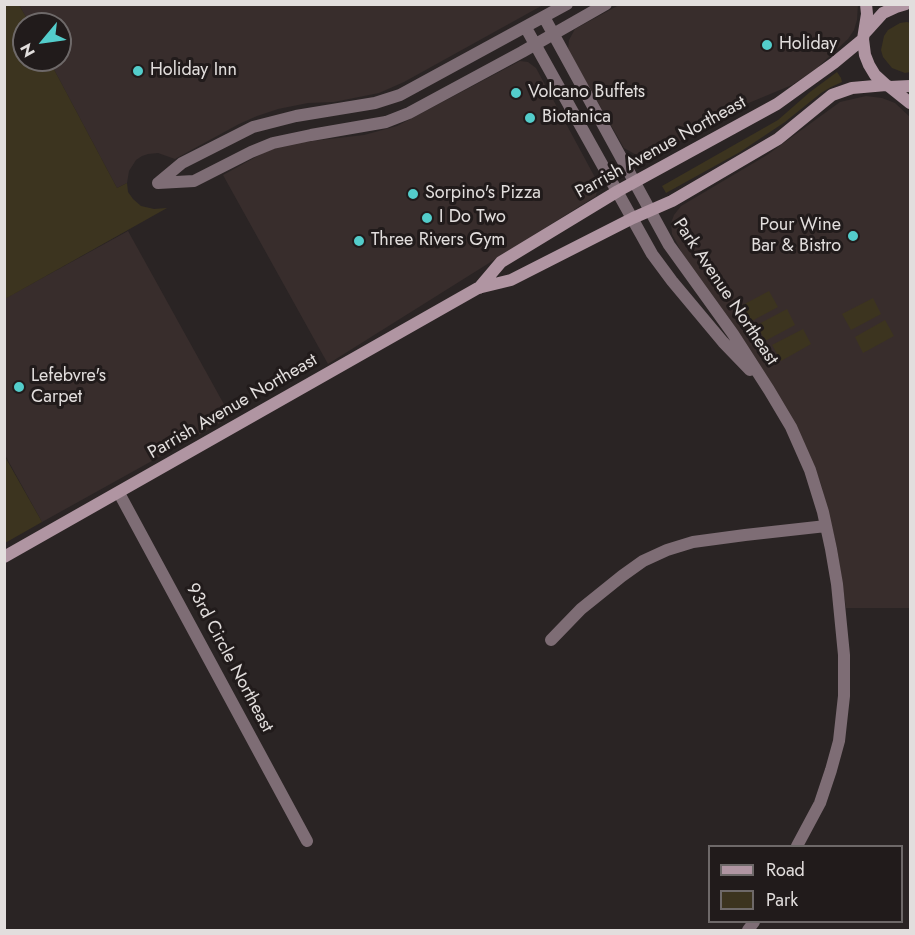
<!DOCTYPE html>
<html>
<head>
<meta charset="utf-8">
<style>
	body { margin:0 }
	#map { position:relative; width:915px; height:935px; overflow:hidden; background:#2a2424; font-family:Jost,sans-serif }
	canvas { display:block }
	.frame { position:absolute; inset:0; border:6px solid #e2dedd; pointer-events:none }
	.legend { position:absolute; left:708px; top:845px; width:195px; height:78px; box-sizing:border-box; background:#211b1b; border:2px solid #6e6969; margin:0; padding:8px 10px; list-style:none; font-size:18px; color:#e2dedd }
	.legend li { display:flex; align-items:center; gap:12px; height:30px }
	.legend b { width:30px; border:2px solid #6e6969 }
	.north { position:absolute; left:12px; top:12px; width:60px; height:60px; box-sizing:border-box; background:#211b1b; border:2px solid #6e6969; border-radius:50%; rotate:241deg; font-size:16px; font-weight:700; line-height:24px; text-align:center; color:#e2dedd }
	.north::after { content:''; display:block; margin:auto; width:21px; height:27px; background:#53cdcb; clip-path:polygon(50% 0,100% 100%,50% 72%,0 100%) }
</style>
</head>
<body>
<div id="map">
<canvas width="915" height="935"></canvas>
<div class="frame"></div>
<ul class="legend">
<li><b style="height:8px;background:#b095a2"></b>Road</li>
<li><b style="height:16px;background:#3c341f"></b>Park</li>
</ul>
<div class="north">N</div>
</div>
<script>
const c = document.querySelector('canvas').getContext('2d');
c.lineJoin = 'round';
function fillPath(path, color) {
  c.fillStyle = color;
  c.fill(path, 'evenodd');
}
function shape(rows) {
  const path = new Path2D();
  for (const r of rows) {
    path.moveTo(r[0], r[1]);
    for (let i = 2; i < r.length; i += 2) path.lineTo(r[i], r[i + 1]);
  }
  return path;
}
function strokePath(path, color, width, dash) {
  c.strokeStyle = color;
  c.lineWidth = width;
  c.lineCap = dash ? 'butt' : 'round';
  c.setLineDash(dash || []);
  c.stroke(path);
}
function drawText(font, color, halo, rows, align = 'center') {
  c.font = font + ' Jost,sans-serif';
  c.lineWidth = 6;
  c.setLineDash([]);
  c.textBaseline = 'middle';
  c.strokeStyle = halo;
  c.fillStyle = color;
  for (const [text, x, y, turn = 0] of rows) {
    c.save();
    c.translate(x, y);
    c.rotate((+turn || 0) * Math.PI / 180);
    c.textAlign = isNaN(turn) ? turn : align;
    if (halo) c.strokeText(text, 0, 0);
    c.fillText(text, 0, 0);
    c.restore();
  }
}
fillPath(shape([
	[858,4,857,20,854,30,848,39,817,68,792,85,739,107,654,156,648,158,640,157,624,148,568,50,569,40,575,29,619,5],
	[19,5,543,5,404,82,379,93,334,102,308,103,278,109,257,116,239,124,175,159,158,153,148,154,142,156,136,160,129,171,127,183,117,188,49,60,60,60,60,24,30,24],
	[520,61,528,62,536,68,598,183,596,196,328,364,223,175,263,153,286,144,364,135,397,126],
	[866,96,882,98,895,103,910,117,910,608,846,608,837,548,821,484,802,438,691,270,672,234,671,223,674,215,681,206,767,155,840,102],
	[128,231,231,417,42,522,5,455,4,299]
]), '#382d2c');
fillPath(shape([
	[5,4,19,5,30,24,24,24,24,60,49,60,117,188,127,183,128,192,133,199,141,206,154,209,167,208,5,299],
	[907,22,910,23,910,72,905,73,892,68,883,57,881,50,884,36,888,30,900,23],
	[837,72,841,78,842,82,831,87,821,93,785,122,740,152,666,193,662,186,778,120,810,92],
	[769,291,778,307,748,323,739,307],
	[873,298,881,314,851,330,842,314],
	[787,309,795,325,765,341,757,325],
	[885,320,894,336,863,353,855,337],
	[803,329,811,344,781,361,772,345],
	[4,455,42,522,5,543,4,543]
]), '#3c341f');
strokePath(shape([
	[544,17,669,245,733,334,769,390,791,427,810,470,823,512,831,549,837,584,844,655,844,696,839,741,831,770,820,803,797,846],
	[526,28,652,254,672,281,723,342,750,370],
	[158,183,194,181,251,152,273,143,311,135,386,122,409,113,522,52,606,4],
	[158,183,182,163,253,127,296,116,375,103,400,95,567,4],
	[119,493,307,841],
	[551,640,581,609,622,576,643,561,667,550,693,542,745,535,826,526],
	[748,930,754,922]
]), '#7e6d75', 12);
strokePath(shape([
	[866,4,867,14,863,39,865,55,869,65,875,75,886,85,890,87,910,86],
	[864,34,883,13,896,7,906,4],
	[890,87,910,103],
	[479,288,501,262,618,191,777,104,834,63,863,39],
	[4,557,478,288,511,280,633,218,672,201,778,139,832,95,852,88,886,85]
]), '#b095a2', 12);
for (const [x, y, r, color] of [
	[767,45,6,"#53cdcb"],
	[138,71,6,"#53cdcb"],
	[516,93,6,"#53cdcb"],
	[530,118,6,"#53cdcb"],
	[413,194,6,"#53cdcb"],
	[427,218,6,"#53cdcb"],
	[853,236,6,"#53cdcb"],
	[359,241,6,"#53cdcb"],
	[19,387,6,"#53cdcb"]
]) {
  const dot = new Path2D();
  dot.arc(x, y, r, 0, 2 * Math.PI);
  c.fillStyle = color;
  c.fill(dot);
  strokePath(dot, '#211b1b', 2);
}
drawText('18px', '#e2dedd', '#211b1b', [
	["Holiday",779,45],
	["Holiday Inn",150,71],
	["Volcano Buffets",528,93],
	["Biotanica",542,118],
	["Sorpino's Pizza",425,194],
	["I Do Two",439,218],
	["Pour Wine",841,226,"right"],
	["Bar & Bistro",841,247,"right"],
	["Three Rivers Gym",371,241],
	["Lefebvre's",31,377],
	["Carpet",31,398]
], 'left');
drawText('18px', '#e2dedd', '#211b1b', [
	["Parrish Avenue Northeast",661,148,-29],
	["Park Avenue Northeast",725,292,56],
	["Parrish Avenue Northeast",233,407,-30],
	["93rd Circle Northeast",229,658,62]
]);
</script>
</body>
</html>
